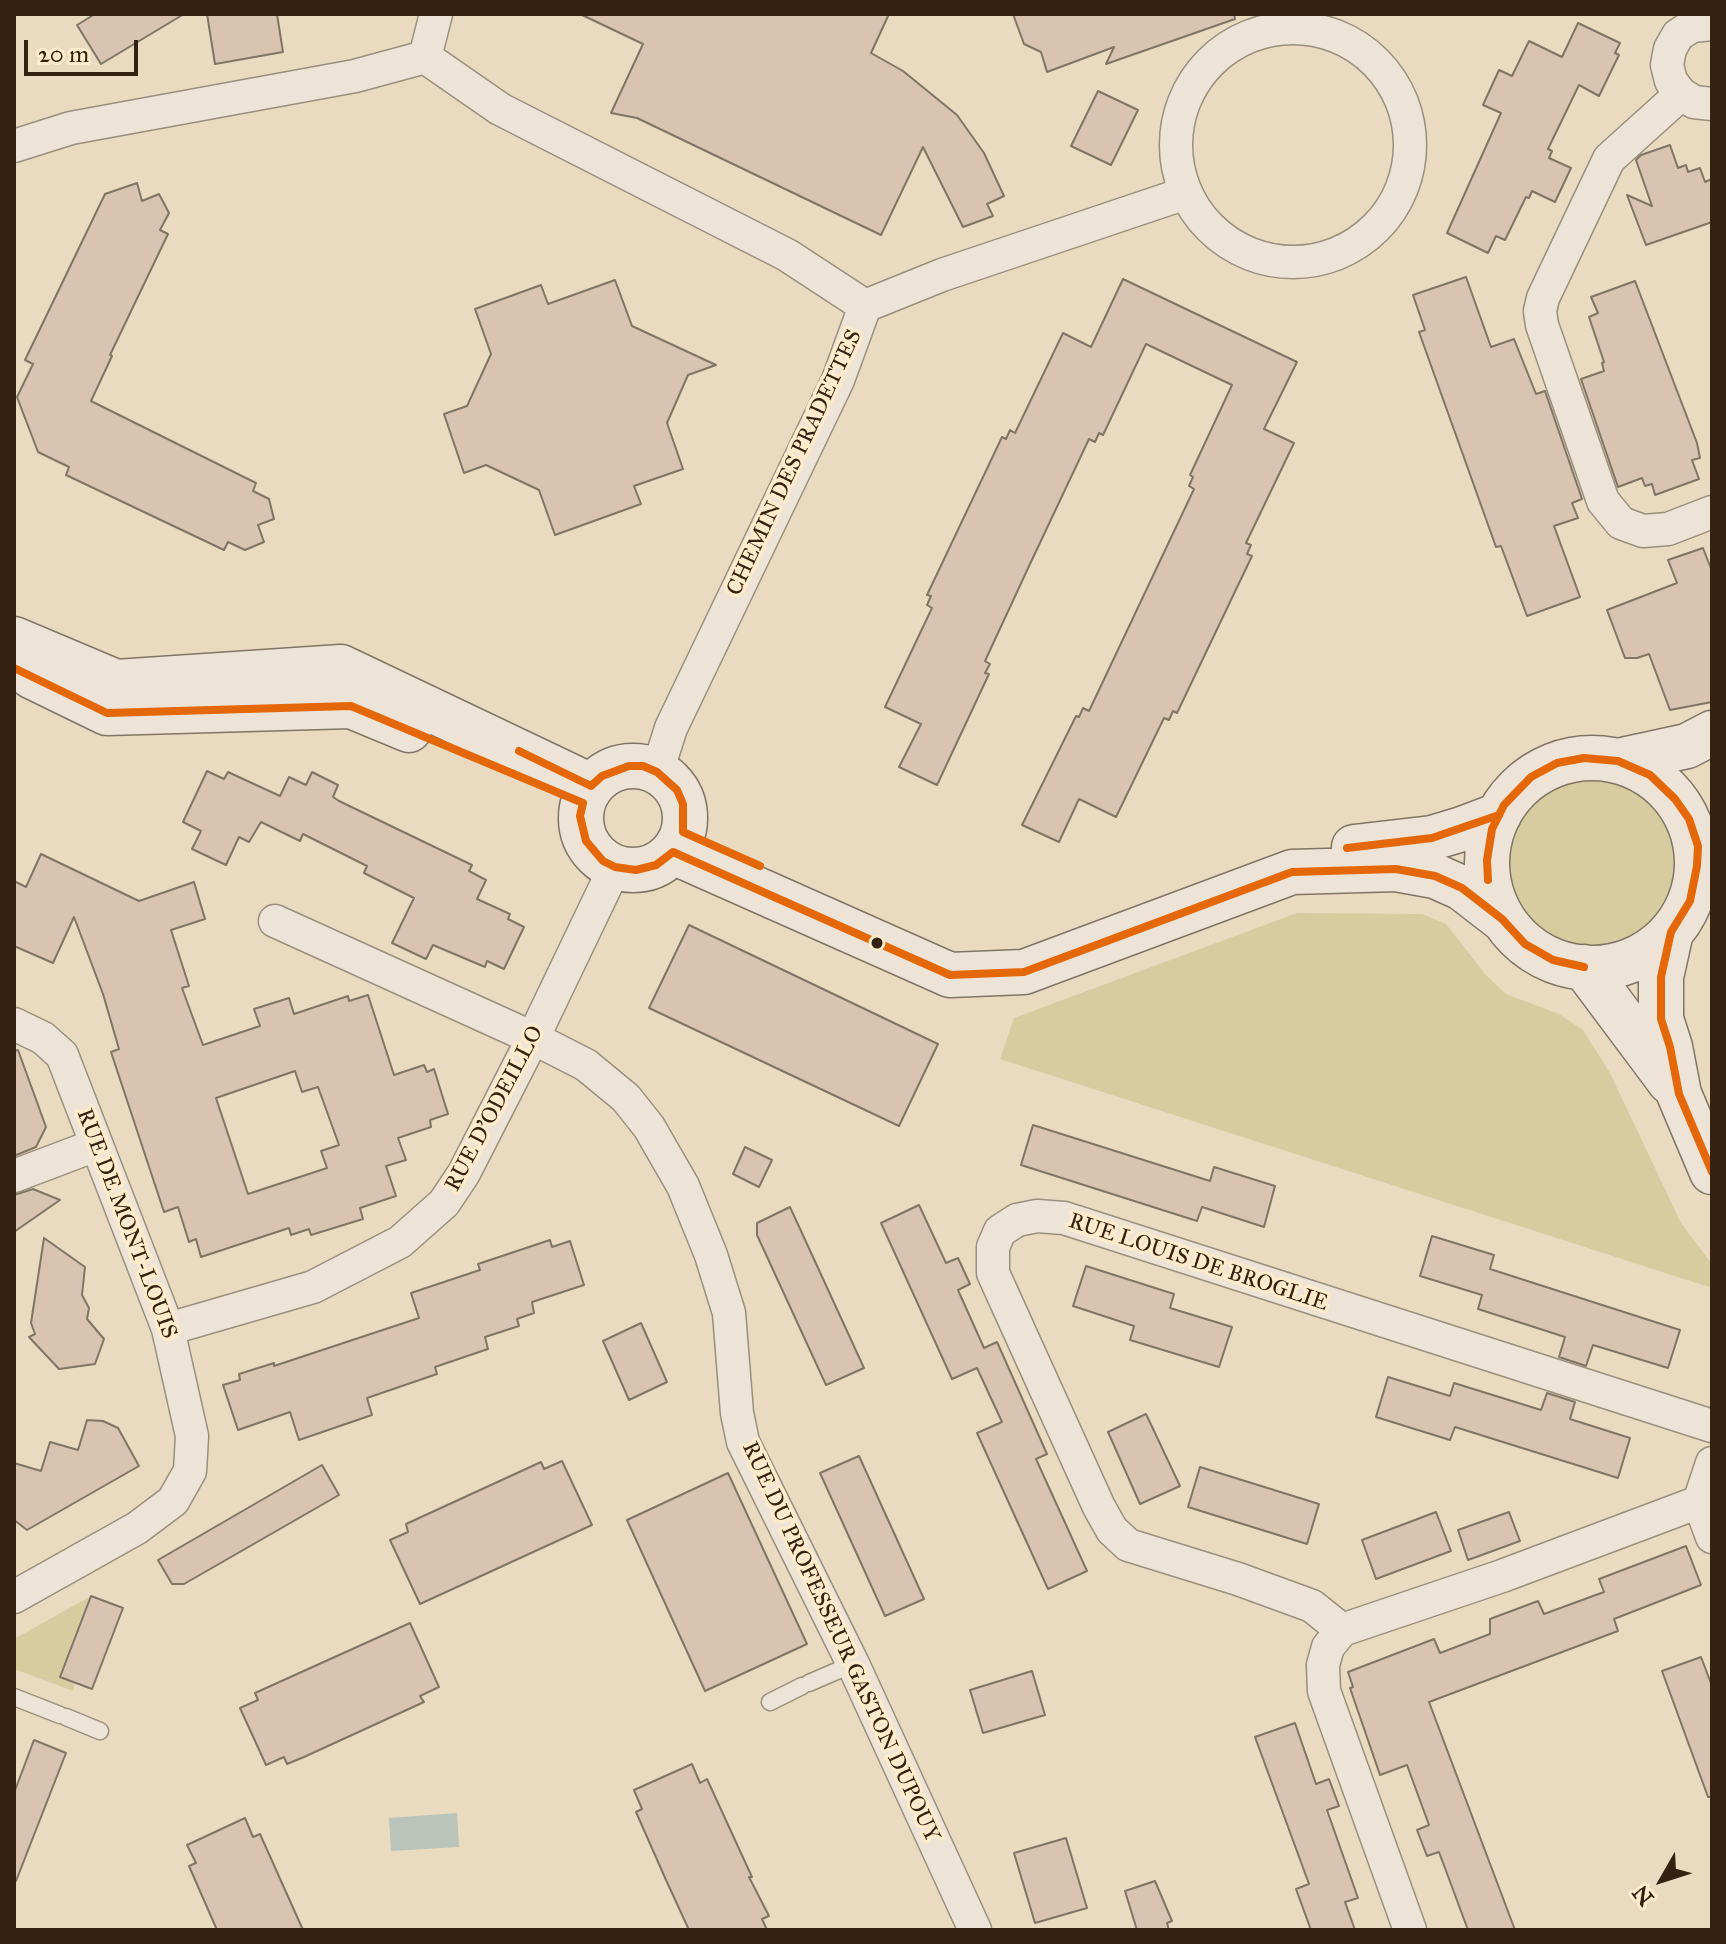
<!DOCTYPE html>
<html>
<head>
<meta charset="utf-8">
<style>
	body { margin:0 }
	#map { position:relative; width:1726px; height:1944px; overflow:hidden; background:#eadbc0; font-family:"IM FELL Great Primer",serif }
	canvas { display:block }
	.frame { position:absolute; inset:0; border:16px solid #35210f; pointer-events:none }
	.north { position:absolute; left:1622px; top:1840px; width:80px; height:80px; -webkit-text-stroke:6px #fdebcb; paint-order:stroke; rotate:231deg; font-size:22px; font-weight:700; line-height:32px; text-align:center; color:#35210f }
	.north::after { content:''; display:block; margin:auto; width:28px; height:36px; background:#35210f; clip-path:polygon(50% 0,100% 100%,50% 72%,0 100%) }
	.scale { position:absolute; left:24px; top:40px; width:114px; height:36px; box-sizing:border-box; border:4px solid #35210f; border-top:0; padding-left:10px; font-size:24px; line-height:28px; white-space:nowrap; color:#35210f; -webkit-text-stroke:6px #fdebcb; paint-order:stroke }
</style>
</head>
<body>
<div id="map">
<canvas width="1726" height="1944"></canvas>
<div class="frame"></div>
<div class="north">N</div>
<div class="scale">20 m</div>
</div>
<script>
const c = document.querySelector('canvas').getContext('2d');
c.lineJoin = 'round';
function fillPath(path, color) {
  c.fillStyle = color;
  c.fill(path, 'evenodd');
}
function shape(rows) {
  const path = new Path2D();
  for (const r of rows) {
    if (r.length === 3) {
      path.moveTo(r[0] + r[2], r[1]);
      path.arc(r[0], r[1], r[2], 0, 2 * Math.PI);
      continue;
    }
    path.moveTo(r[0], r[1]);
    for (let i = 2; i < r.length; i += 2) path.lineTo(r[i], r[i + 1]);
  }
  return path;
}
function strokePath(path, color, width, dash) {
  c.strokeStyle = color;
  c.lineWidth = width;
  c.lineCap = dash ? 'butt' : 'round';
  c.setLineDash(dash || []);
  c.stroke(path);
}
function drawText(font, color, halo, rows, align = 'center') {
  c.font = font + ' "IM FELL Great Primer",serif';
  c.lineWidth = 7;
  c.setLineDash([]);
  c.textBaseline = 'middle';
  c.strokeStyle = halo;
  c.fillStyle = color;
  for (const [text, x, y, turn = 0] of rows) {
    c.save();
    c.translate(x, y);
    c.rotate((+turn || 0) * Math.PI / 180);
    c.textAlign = isNaN(turn) ? turn : align;
    if (halo) c.strokeText(text, 0, 0);
    c.fillText(text, 0, 0);
    c.restore();
  }
}
fillPath(shape([
	[1594,865,85],
	[1297,913,1422,914,1446,924,1486,975,1506,994,1559,1014,1583,1030,1610,1073,1681,1223,1712,1264,1712,1288,1000,1059,1014,1018],
	[91,1596,61,1677,75,1683,73,1691,14,1669,14,1639]
]), '#d7cca0');
fillPath(shape([
	[457,1813,459,1847,391,1851,389,1818]
]), '#bac4ba');
const building = shape([
	[95,14,184,14,101,64,77,25,95,14],
	[207,14,277,14,283,52,215,64,207,14],
	[580,14,889,14,871,53,903,71,957,115,984,153,1004,196,987,204,993,216,963,227,923,147,881,235,637,118,611,113,643,44,580,14],
	[1013,14,1234,14,1235,19,1106,64,1114,47,1047,72,1041,52,1024,44,1013,14],
	[1578,23,1620,43,1615,53,1619,55,1599,96,1579,85,1548,149,1552,151,1549,158,1571,168,1555,202,1532,191,1529,198,1526,197,1505,240,1496,236,1488,253,1447,233,1501,113,1483,105,1499,70,1512,76,1529,41,1562,57,1578,23],
	[1098,91,1138,110,1111,165,1071,146,1098,91],
	[1670,145,1678,168,1686,165,1688,172,1700,168,1705,182,1712,179,1712,222,1646,245,1627,195,1652,206,1636,160,1641,155,1670,145],
	[137,183,142,201,159,194,169,213,160,230,168,234,110,355,112,356,91,401,256,483,253,491,269,499,274,519,258,525,264,542,245,550,228,542,224,550,66,475,69,467,38,452,17,397,33,364,25,360,105,194,137,183],
	[1466,277,1491,347,1514,339,1536,394,1545,391,1582,499,1572,503,1578,518,1554,526,1580,597,1527,616,1501,546,1496,547,1419,332,1425,330,1413,295,1466,277],
	[1123,279,1297,362,1264,429,1294,443,1246,543,1251,545,1247,554,1252,556,1177,713,1173,711,1169,720,1164,718,1116,817,1079,799,1059,842,1022,825,1076,716,1079,717,1083,708,1089,711,1194,489,1189,486,1193,477,1190,475,1232,385,1146,344,1103,435,1099,433,1095,442,1089,439,1030,564,985,661,990,664,985,673,989,674,937,785,899,767,921,724,885,707,932,608,927,605,931,596,927,595,1002,437,1006,439,1010,430,1015,433,1063,333,1091,347,1123,279],
	[615,280,632,326,716,365,688,375,667,423,683,469,634,486,641,504,555,535,539,490,486,465,464,473,444,414,467,406,491,354,475,309,541,285,548,304,615,280],
	[1635,281,1697,443,1700,458,1692,460,1699,479,1655,495,1652,484,1645,486,1642,478,1618,487,1581,379,1604,371,1602,363,1604,362,1589,317,1598,313,1591,297,1635,281],
	[1703,548,1712,571,1712,702,1670,710,1649,654,1637,658,1625,658,1607,610,1677,583,1668,560,1703,548],
	[207,771,224,779,228,772,280,796,289,777,306,785,312,772,338,785,333,797,339,801,472,865,469,871,486,880,477,899,510,914,508,919,524,927,504,969,487,961,485,967,433,945,426,959,392,943,414,898,364,873,367,866,303,834,300,841,261,822,249,842,239,837,226,865,192,849,201,831,183,822,207,771],
	[41,854,139,901,194,882,205,919,171,930,189,986,182,988,203,1045,260,1026,254,1009,289,998,294,1014,348,996,349,1001,368,995,394,1075,424,1065,427,1072,434,1069,448,1114,430,1120,431,1127,398,1138,406,1160,386,1166,396,1196,360,1208,363,1219,311,1235,309,1229,291,1235,289,1228,201,1257,196,1239,189,1242,178,1207,164,1212,111,1052,119,1049,103,994,74,917,53,963,14,946,14,881,26,887,41,854],
	[295,1071,302,1092,318,1087,339,1145,321,1151,327,1168,248,1194,216,1098,295,1071],
	[689,925,938,1044,899,1126,649,1008,689,925],
	[18,1050,46,1127,36,1147,14,1156,14,1051,18,1050],
	[1033,1125,1210,1181,1214,1167,1275,1186,1264,1227,1202,1207,1197,1221,1021,1165,1033,1125],
	[745,1147,772,1160,759,1187,733,1174,745,1147],
	[33,1189,60,1200,14,1232,14,1195,33,1189],
	[919,1205,946,1263,958,1258,970,1284,958,1290,984,1348,997,1342,1047,1454,1036,1459,1087,1571,1048,1589,977,1433,1002,1422,977,1368,952,1379,881,1223,919,1205],
	[790,1207,864,1368,826,1385,757,1235,757,1223,790,1207],
	[1432,1236,1494,1255,1490,1269,1680,1330,1668,1368,1593,1345,1586,1366,1559,1357,1565,1337,1478,1309,1482,1295,1420,1276,1432,1236],
	[44,1238,85,1267,82,1295,89,1308,87,1319,104,1339,95,1364,59,1369,29,1337,35,1334,31,1323,44,1238],
	[550,1240,552,1247,570,1241,584,1285,532,1302,534,1313,517,1319,519,1326,485,1337,488,1349,435,1367,437,1374,367,1398,372,1415,299,1440,290,1412,238,1430,223,1385,240,1380,239,1374,274,1363,274,1366,419,1318,411,1293,480,1270,478,1264,550,1240],
	[1086,1266,1174,1294,1170,1308,1232,1327,1219,1367,1130,1340,1134,1326,1073,1306,1086,1266],
	[641,1323,667,1382,629,1400,603,1341,641,1323],
	[1388,1377,1450,1396,1454,1383,1541,1410,1547,1393,1575,1402,1570,1419,1630,1438,1618,1478,1455,1427,1450,1440,1376,1417,1388,1377],
	[1146,1414,1180,1486,1140,1504,1108,1432,1146,1414],
	[87,1420,103,1421,118,1428,139,1466,27,1530,14,1520,14,1463,41,1471,50,1442,78,1450,87,1420],
	[859,1456,924,1599,885,1616,820,1473,859,1456],
	[562,1461,592,1525,420,1604,390,1540,408,1532,406,1524,541,1462,544,1469,562,1461],
	[322,1465,339,1495,184,1584,172,1584,158,1560,322,1465],
	[1200,1467,1319,1504,1307,1544,1188,1507,1200,1467],
	[728,1473,807,1644,705,1691,627,1520,728,1473],
	[1436,1512,1451,1551,1376,1579,1362,1540,1436,1512],
	[1509,1512,1520,1541,1468,1560,1458,1530,1509,1512],
	[1686,1546,1701,1585,1614,1619,1618,1631,1429,1702,1515,1930,1468,1930,1439,1852,1427,1856,1417,1830,1429,1825,1407,1765,1380,1775,1350,1688,1353,1687,1348,1672,1434,1639,1440,1653,1490,1634,1490,1619,1538,1601,1544,1614,1604,1592,1599,1579,1686,1546],
	[91,1596,123,1608,92,1689,60,1677,91,1596],
	[410,1623,439,1687,420,1696,424,1702,304,1757,287,1764,284,1757,266,1765,240,1708,258,1700,255,1693,410,1623],
	[1701,1657,1712,1686,1712,1797,1708,1797,1662,1671,1701,1657],
	[1032,1671,1045,1715,983,1733,970,1690,1032,1671],
	[1295,1723,1316,1784,1329,1779,1339,1806,1327,1810,1358,1898,1345,1902,1355,1930,1311,1930,1296,1889,1309,1884,1255,1737,1295,1723],
	[34,1740,66,1753,16,1881,14,1881,14,1793,34,1740],
	[692,1764,700,1783,707,1779,752,1877,749,1877,769,1916,762,1919,767,1930,689,1930,666,1880,636,1812,642,1809,634,1790,692,1764],
	[245,1818,253,1837,260,1834,303,1930,217,1930,189,1866,196,1863,187,1845,245,1818],
	[1066,1838,1087,1908,1035,1923,1014,1853,1066,1838],
	[1155,1881,1172,1921,1167,1923,1169,1930,1137,1930,1125,1891,1155,1881]
]);
fillPath(building, '#d9c4b2');
strokePath(building, '#807565', 2);
const lane = shape([
	[809,1683,853,1664],
	[14,1697,60,1715],
	[770,1702,802,1686],
	[66,1717,100,1731]
]);
const street = shape([
	[436,14,425,57,500,109,787,255,865,306,838,380,671,728,657,772],
	[1712,24,1692,26,1678,35,1670,49,1667,65,1671,81,1681,94,1694,102,1712,104],
	[1293,145,117],
	[1681,94,1609,159,1543,298,1540,311,1542,325,1603,501,1621,523,1643,531,1668,529,1712,512],
	[14,146,71,128,355,76,425,57],
	[865,306,942,275,1186,193],
	[275,921,533,1038,586,1065,626,1098,649,1127,683,1186,711,1255,729,1313,737,1413,743,1442,853,1664,975,1930],
	[14,1024,43,1038,62,1055,168,1329,192,1436,190,1471,173,1501,137,1528,14,1597],
	[14,1176,96,1145],
	[168,1329,313,1287,400,1242,444,1203,464,1173,533,1038,615,867],
	[1699,1502,1712,1463],
	[1699,1502,1712,1537],
	[1342,1630,1312,1606,1238,1579,1128,1545,1112,1530,1099,1507,993,1273,993,1247,1000,1231,1017,1220,1037,1216,1064,1218,1712,1426],
	[1342,1630,1502,1576,1699,1502],
	[1342,1630,1328,1647,1323,1665,1324,1691,1410,1930]
]);
const secondary = shape([
	[14,639,116,682,341,667,591,786],
	[31,676,107,713,351,706,409,730],
	[1592,863,105],
	[1618,761,1687,746,1712,733],
	[633,818,52],
	[1354,847,1432,838,1462,829,1499,815],
	[673,852,950,975,1024,972,1292,872,1396,869,1435,876,1462,888,1502,919],
	[1671,932,1661,977,1661,1019,1670,1047,1679,1094,1712,1172],
	[1584,967,1670,1082]
]);
strokePath(lane, '#998f7d', 19);
strokePath(street, '#998f7d', 35);
strokePath(secondary, '#807565', 47);
strokePath(lane, '#ede4d7', 16);
strokePath(street, '#ede4d7', 32);
strokePath(secondary, '#ede4d7', 44);
strokePath(shape([
	[14,668,107,713,351,706,583,803,580,816,586,841,603,861,615,867,636,870,656,865,673,852,950,975,1024,972,1292,872,1396,869,1435,876,1462,888,1502,919,1525,944,1553,960,1584,967],
	[519,751,591,786,602,776,629,766,643,766,657,772,677,790,683,804,683,832,760,866],
	[1347,848,1432,838,1499,815],
	[1488,880,1487,860,1492,829,1504,805,1531,777,1557,763,1584,758,1618,761,1650,775,1675,799,1689,819,1698,846,1697,866,1690,901,1671,932,1661,977,1661,1019,1670,1047,1679,1094,1712,1172]
]), '#e46809', 8);
for (const [x, y, r, color] of [
	[877,943,7,"#35210f"]
]) {
  const dot = new Path2D();
  dot.arc(x, y, r, 0, 2 * Math.PI);
  c.fillStyle = color;
  c.fill(dot);
  strokePath(dot, '#fdebcb', 3);
}
drawText('22px', '#35210f', '#fdebcb', [
	["CHEMIN DES PRADETTES",795,463,-65],
	["RUE D'ODEILLO",495,1109,-62],
	["RUE DE MONT-LOUIS",126,1224,69],
	["RUE LOUIS DE BROGLIE",1198,1263,18],
	["RUE DU PROFESSEUR GASTON DUPOUY",840,1642,65]
]);
</script>
</body>
</html>
